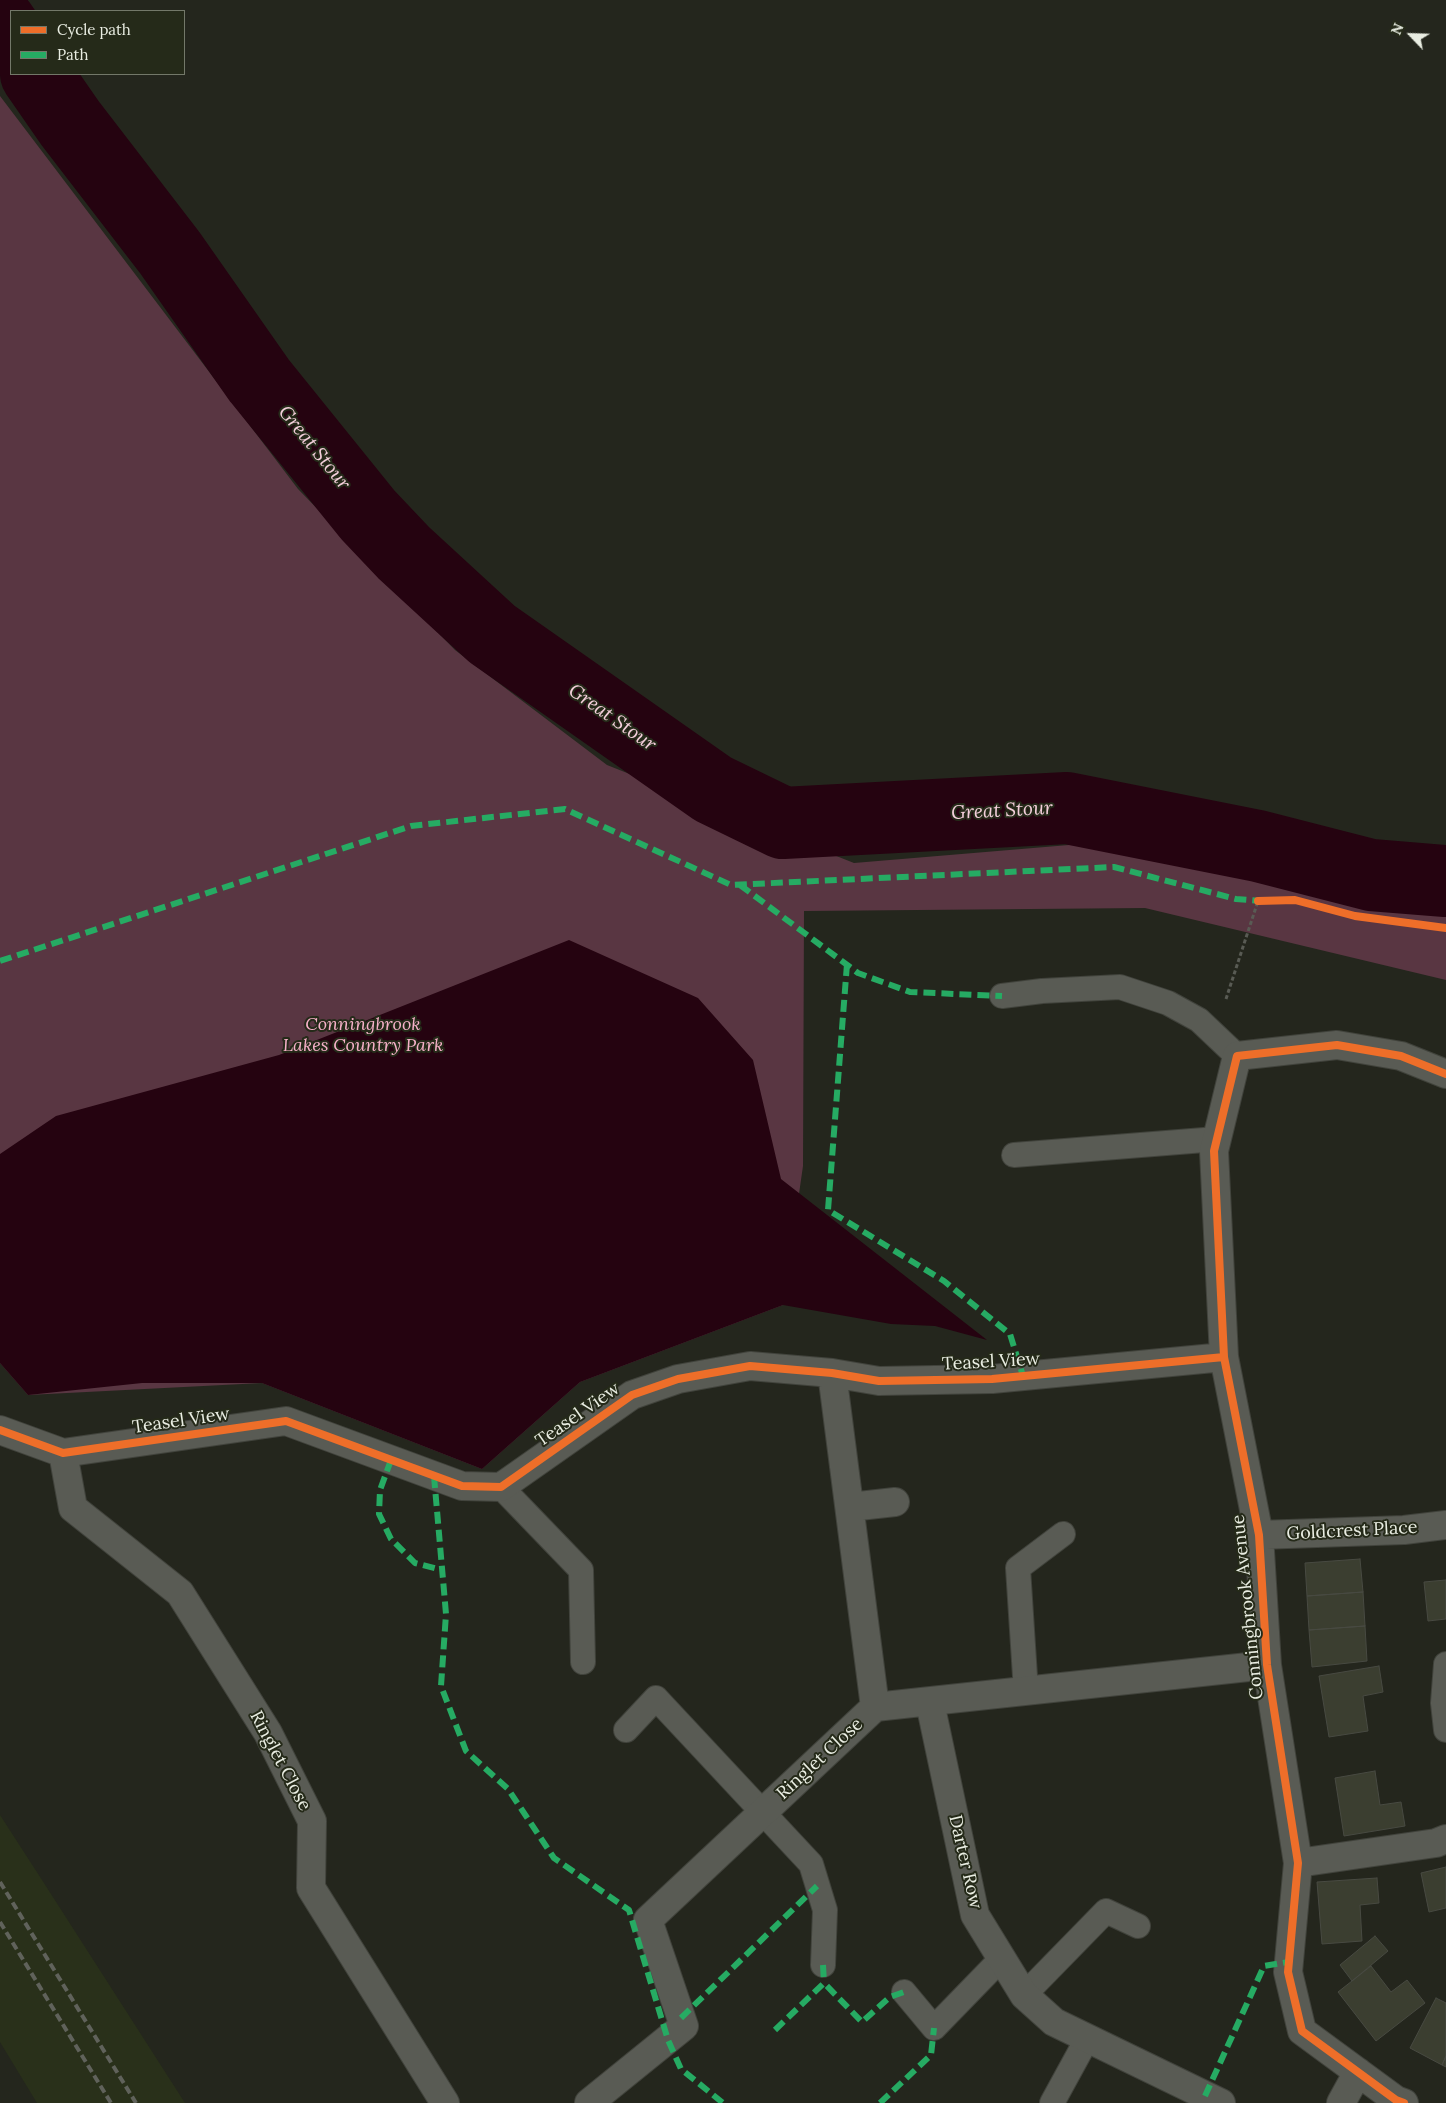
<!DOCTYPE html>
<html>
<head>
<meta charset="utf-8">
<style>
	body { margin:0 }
	#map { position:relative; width:1446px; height:2103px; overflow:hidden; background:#24261d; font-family:Lora,serif }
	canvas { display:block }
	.legend { position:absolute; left:10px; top:10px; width:175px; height:65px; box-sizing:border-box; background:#252a19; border:1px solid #737869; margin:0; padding:6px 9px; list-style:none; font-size:15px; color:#e9ede2 }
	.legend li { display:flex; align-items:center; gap:10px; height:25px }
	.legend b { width:25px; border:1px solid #737869 }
	.north { position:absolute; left:1386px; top:10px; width:50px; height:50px; -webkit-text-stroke:4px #252a19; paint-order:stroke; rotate:294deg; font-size:14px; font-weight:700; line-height:20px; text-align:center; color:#e9ede2 }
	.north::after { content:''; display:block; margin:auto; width:18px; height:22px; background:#e9ede2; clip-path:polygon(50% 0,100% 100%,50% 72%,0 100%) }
</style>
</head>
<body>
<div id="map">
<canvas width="1446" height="2103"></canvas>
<ul class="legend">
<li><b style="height:6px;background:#ee6e29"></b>Cycle path</li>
<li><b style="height:6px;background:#26ab63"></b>Path</li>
</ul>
<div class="north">N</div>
</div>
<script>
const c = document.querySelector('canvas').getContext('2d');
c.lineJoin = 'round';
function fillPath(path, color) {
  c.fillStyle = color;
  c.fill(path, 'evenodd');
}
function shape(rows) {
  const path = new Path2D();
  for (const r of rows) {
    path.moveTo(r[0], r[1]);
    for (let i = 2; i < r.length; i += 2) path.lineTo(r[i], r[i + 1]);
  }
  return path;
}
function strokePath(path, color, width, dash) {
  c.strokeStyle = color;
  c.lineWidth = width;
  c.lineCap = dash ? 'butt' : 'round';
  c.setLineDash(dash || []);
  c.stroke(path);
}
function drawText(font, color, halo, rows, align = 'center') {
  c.font = font + ' Lora,serif';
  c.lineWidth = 4;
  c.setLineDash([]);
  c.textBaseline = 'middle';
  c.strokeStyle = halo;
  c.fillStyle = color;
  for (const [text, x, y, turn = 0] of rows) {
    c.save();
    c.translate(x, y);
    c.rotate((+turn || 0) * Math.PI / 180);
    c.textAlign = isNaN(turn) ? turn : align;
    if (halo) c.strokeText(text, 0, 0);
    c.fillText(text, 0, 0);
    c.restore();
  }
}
fillPath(shape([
	[0,1815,42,1880,185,2103,37,2103,0,2042]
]), '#29301a');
fillPath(shape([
	[0,96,298,489,455,650,607,765,854,863,1069,845,1151,846,1350,886,1446,902,1446,980,1145,908,804,911,803,1166,783,1305,580,1382,482,1469,262,1383,28,1395,0,1363]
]), '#593642');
fillPath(shape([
	[569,940,698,998,753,1060,781,1179,987,1340,935,1326,891,1324,783,1305,580,1382,482,1469,262,1383,142,1383,28,1395,0,1363,0,1154,56,1116,279,1055]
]), '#250310');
strokePath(shape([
	[0,23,11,39],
	[36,74,70,123,170,253,259,380,368,515,404,553,492,634,713,789,783,823,1067,808,1258,846,1371,875,1446,881]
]), '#250310', 72);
const building = shape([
	[1360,1559,1363,1592,1307,1596,1305,1563,1360,1559],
	[1446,1580,1446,1619,1428,1621,1424,1582,1446,1580],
	[1363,1592,1365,1626,1309,1630,1307,1596,1363,1592],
	[1365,1626,1367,1661,1312,1667,1309,1630,1365,1626],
	[1379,1666,1383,1692,1363,1696,1368,1731,1329,1737,1319,1676,1379,1666],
	[1375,1771,1380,1805,1401,1802,1405,1826,1344,1836,1335,1778,1375,1771],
	[1446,1867,1446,1908,1429,1912,1421,1873,1446,1867],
	[1377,1878,1379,1903,1360,1905,1362,1941,1322,1944,1317,1882,1377,1878],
	[1375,1936,1388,1951,1352,1981,1340,1965,1375,1936],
	[1371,1966,1391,1992,1407,1980,1425,2003,1376,2041,1338,1992,1371,1966],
	[1436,1998,1446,2003,1446,2056,1442,2065,1410,2048,1436,1998],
	[1446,2056,1446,2067,1442,2065,1446,2056]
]);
fillPath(building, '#3b3e30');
strokePath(building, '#484a42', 1);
const service = shape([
	[1002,996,1042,991,1120,987,1168,1003,1199,1020,1237,1056],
	[1014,1155,1217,1139],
	[501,1487,581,1570,583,1662],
	[1446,1664,1443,1703,1446,1730],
	[1026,1692,1018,1568,1063,1534],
	[626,1730,656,1698,811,1864,825,1910,823,1965],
	[904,1992,934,2028,1002,1958],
	[1024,1995,1106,1911,1138,1926],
	[1052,2103,1087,2039]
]);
const minor = shape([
	[832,1373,875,1707],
	[0,1430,63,1453,286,1421,462,1486,501,1487,632,1395,678,1379,750,1366,832,1373,879,1381,992,1379,1224,1357],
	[63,1453,73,1508,180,1593,268,1733,312,1821,311,1888,445,2103],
	[850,1507,895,1502],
	[1259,1535,1404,1530,1446,1525],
	[930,1703,975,1915,1024,1995,1054,2022,1221,2103],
	[1298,1863,1436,1843,1446,1839],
	[589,2103,684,2026,648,1920,875,1707,1267,1665],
	[1341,2103,1358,2072],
	[1404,2103,1396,2100,1302,2031,1288,1972,1298,1863,1267,1665,1259,1535,1224,1357,1214,1151,1237,1056,1337,1045,1401,1056,1446,1074]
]);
strokePath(service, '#41433c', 26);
strokePath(minor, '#41433c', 30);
strokePath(shape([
	[1226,999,1258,901]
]), '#595b54', 3, [4, 2.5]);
strokePath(service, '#595b54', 24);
strokePath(minor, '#595b54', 28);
strokePath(shape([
	[0,1882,136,2103],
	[0,1922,111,2103]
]), '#60625b', 4, [8, 4]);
strokePath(shape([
	[740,885,858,973,910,992,1002,996],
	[0,961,411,826,565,809,731,885,1114,867,1236,899,1261,901],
	[847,964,828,1210,944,1281,1010,1334,1023,1376],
	[391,1460,380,1490,379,1514,391,1539,415,1563,442,1570],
	[434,1476,446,1614,441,1686,466,1751,508,1789,554,1858,629,1910,668,2040,681,2069,723,2103],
	[823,1965,824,1983],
	[681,2018,817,1886],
	[775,2030,824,1983,862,2022,890,1997,904,1992],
	[1205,2096,1264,1966,1288,1962],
	[880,2103,931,2055,934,2028]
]), '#26ab63', 6, [12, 6]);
strokePath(shape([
	[1258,901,1295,900,1355,916,1446,928],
	[0,1430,63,1453,286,1421,462,1486,501,1487,632,1395,678,1379,750,1366,832,1373,879,1381,992,1379,1224,1357],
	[1404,2103,1396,2100,1302,2031,1288,1972,1298,1863,1267,1665,1259,1535,1224,1357,1214,1151,1237,1056,1337,1045,1401,1056,1446,1074]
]), '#ee6e29', 8);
drawText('italic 18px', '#f7b1c9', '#252a19', [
	["Conningbrook",363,1025],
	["Lakes Country Park",363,1046]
]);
drawText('18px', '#e9ede2', '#252a19', [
	["Teasel View",991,1362,-3],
	["Teasel View",578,1415,-35],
	["Teasel View",181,1421,-8],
	["Goldcrest Place",1352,1531,-3],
	["Conningbrook Avenue",1248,1607,-96],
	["Ringlet Close",820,1759,-43],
	["Ringlet Close",280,1761,62],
	["Darter Row",965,1862,77]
]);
drawText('italic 19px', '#f4cfdb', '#252a19', [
	["Great Stour",314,448,51],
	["Great Stour",612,718,35],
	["Great Stour",1002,811,-3]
]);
</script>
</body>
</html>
